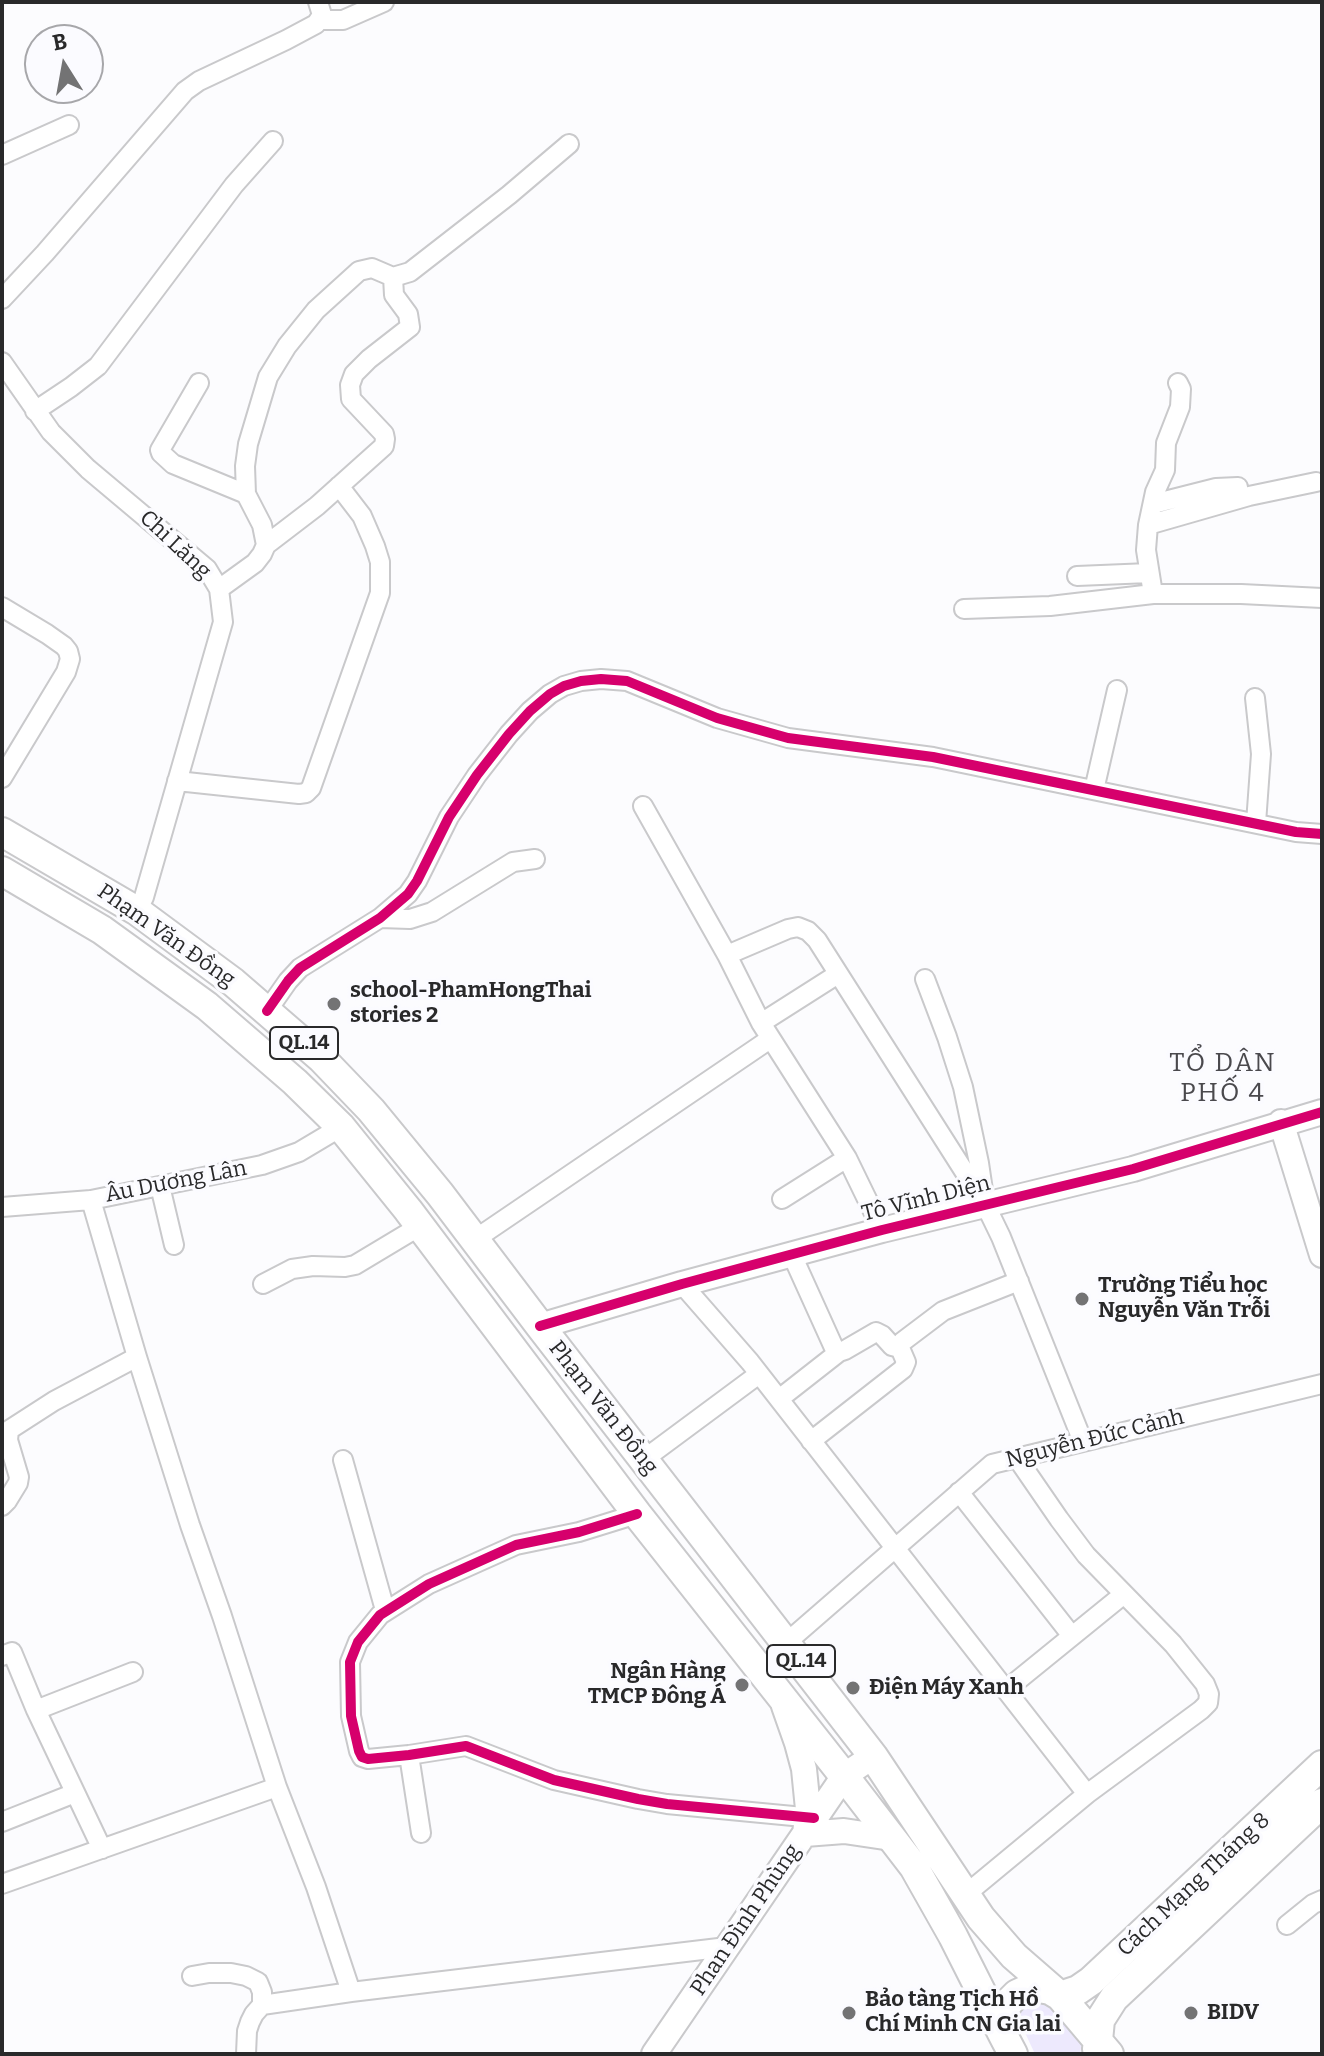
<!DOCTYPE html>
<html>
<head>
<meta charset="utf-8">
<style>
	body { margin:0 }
	#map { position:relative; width:1324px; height:2056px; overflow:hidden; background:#fcfcfe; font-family:Bitter,serif }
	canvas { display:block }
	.frame { position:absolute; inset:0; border:4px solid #29292a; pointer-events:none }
	.north { position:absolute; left:24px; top:24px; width:80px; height:80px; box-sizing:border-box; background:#fbfbff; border:2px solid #a7a7aa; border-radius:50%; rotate:349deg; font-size:22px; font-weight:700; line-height:32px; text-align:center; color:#29292a }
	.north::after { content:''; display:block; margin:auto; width:28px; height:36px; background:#737374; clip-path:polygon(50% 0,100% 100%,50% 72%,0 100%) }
</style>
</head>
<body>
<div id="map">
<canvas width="1324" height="2056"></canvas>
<div class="frame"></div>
<div class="north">B</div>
</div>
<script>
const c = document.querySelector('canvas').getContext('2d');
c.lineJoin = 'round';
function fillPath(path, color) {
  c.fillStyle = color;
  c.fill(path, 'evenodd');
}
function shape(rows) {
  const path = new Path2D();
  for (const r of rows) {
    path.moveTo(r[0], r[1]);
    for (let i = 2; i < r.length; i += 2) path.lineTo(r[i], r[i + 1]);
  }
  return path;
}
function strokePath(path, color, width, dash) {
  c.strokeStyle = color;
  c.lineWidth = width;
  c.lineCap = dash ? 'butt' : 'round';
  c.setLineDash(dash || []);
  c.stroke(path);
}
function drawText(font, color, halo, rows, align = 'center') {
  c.font = font + ' Bitter,serif';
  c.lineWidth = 7;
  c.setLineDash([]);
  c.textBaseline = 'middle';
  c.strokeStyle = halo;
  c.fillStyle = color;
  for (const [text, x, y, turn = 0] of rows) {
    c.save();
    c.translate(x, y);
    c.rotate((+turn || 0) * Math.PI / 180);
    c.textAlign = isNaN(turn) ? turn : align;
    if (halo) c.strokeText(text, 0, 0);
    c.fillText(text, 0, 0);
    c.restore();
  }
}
fillPath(shape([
	[1043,1997,1082,2042,1080,2054,1035,2054,1019,2020,1019,2014,1021,2007]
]), '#ede9fd');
const street = shape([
	[319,20,343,20,384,2],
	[2,155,69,125],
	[2,299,45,253,185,91,199,81,286,40,316,24,322,15,318,2],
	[2,362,51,432,88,469,207,569,219,589,223,622,144,897,137,911],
	[199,383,160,450,161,453,173,464,246,494],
	[35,411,71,387,98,366,234,185,273,141],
	[1153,504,1216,488,1238,487],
	[1148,525,1249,496,1316,482],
	[266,545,317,506,384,446,385,439,384,434,351,399,350,385,354,374,369,359,410,327,408,314,394,295,393,277],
	[1077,576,1149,573],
	[219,589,255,563,262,554,266,545,262,525,246,494,245,466,248,444,268,377,287,346,316,310,359,271,372,268,393,277,410,272,509,195,569,144],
	[1153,594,1146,550,1148,525,1155,492,1165,470,1166,443,1180,407,1181,389,1178,383],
	[2,607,47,634,64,646,68,651,70,659,66,672,2,778],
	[964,609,1050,606,1153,594,1241,594,1322,598],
	[1255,698,1261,754,1256,823],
	[177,781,299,794,306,793,311,788,380,593,380,562,375,546,362,516,339,486],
	[1094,790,1117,690],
	[643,806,727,955,761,1023,847,1158,882,1230],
	[380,918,410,919,432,912,513,862,535,859],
	[727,955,788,929,798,927,808,931,817,940,985,1204,1001,1237,1083,1442],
	[925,979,947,1037,963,1087,979,1163,984,1197],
	[267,1011,288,981,300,968,380,918,408,894,417,881,449,817,477,775,509,734,530,711,550,694,564,686,581,681,601,679,627,681,717,718,788,738,933,757,1296,832,1322,834],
	[761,1023,838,974],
	[160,1186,174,1245],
	[782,1199,847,1158],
	[91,1200,137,1357,190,1525,222,1616,277,1787,316,1887,351,1992],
	[2,1207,91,1200,262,1165,299,1152,341,1127],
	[474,1240,770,1039],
	[792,1255,835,1350,839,1352,845,1350,876,1332,882,1335,892,1346,900,1348],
	[263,1284,292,1269,313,1266,345,1267,355,1265,420,1226],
	[682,1284,750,1362,1087,1794],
	[779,1399,839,1352],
	[811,1441,903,1369,906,1362,900,1348,902,1342,943,1311,1019,1281],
	[343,1460,385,1610],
	[643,1460,759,1374],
	[959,1492,1072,1636],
	[2,1506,7,1501,18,1483,19,1477,8,1440,9,1430,54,1401,137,1357],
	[637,1514,579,1532,516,1545,429,1584,380,1615,358,1642,350,1662,351,1716,359,1751,362,1757,368,1759,409,1755,466,1746,554,1780,638,1799,667,1804,814,1818],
	[786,1643,992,1464,1322,1384],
	[2,1656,12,1652,36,1710,102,1849],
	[1007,1689,1124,1594],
	[36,1710,133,1672],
	[409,1755,421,1833],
	[2,1822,75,1793],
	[2,1884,277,1787],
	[965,1895,1087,1794,1201,1710,1208,1703,1209,1694,1205,1684,1173,1644,1086,1555,1059,1519,1017,1458],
	[1287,1925,1313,1904,1322,1900],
	[192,1976,209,1973,231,1973,246,1976,258,1982,262,1992,262,2005],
	[246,2054,247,2031,250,2022,254,2014,262,2005,351,1992,727,1947]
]);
const secondary = shape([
	[1281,1122,1322,1255],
	[540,1326,682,1284,882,1230,1133,1169,1322,1112],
	[784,1706,797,1743,804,1769,808,1809,805,1834,844,1831,891,1838],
	[654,2054,844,1776,873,1756]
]);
const primary = shape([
	[2,832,137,911,233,982,322,1059,371,1110,440,1194,540,1326,873,1756,981,1918,1014,1956,1060,1996,1078,1990,1091,1981,1322,1765],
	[2,871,102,930,207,1006,295,1082,341,1127,408,1210,637,1514,844,1776,914,1867,953,1936,1003,2035],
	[1013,2054,1003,2035,1001,2023,1003,2012,1009,2002,1017,1994,1028,1989,1039,1988,1050,1990,1060,1996,1098,2041,1097,2049],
	[1109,2054,1098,2041,1100,2020,1114,1998,1322,1803]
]);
strokePath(street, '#c9c9cb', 22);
strokePath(secondary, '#c9c9cb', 28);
strokePath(primary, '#c9c9cb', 32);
strokePath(street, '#fff', 18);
strokePath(secondary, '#fff', 24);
strokePath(primary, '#fff', 28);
strokePath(shape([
	[267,1011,288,981,300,968,380,918,408,894,417,881,449,817,477,775,509,734,530,711,550,694,564,686,581,681,601,679,627,681,717,718,788,738,933,757,1296,832,1322,834],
	[540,1326,682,1284,882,1230,1133,1169,1322,1112],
	[637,1514,579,1532,516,1545,429,1584,380,1615,358,1642,350,1662,351,1716,359,1751,362,1757,368,1759,409,1755,466,1746,554,1780,638,1799,667,1804,814,1818]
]), '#d6006c', 10);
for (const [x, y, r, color] of [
	[334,1004,8,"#737374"],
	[1082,1299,8,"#737374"],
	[742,1685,8,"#737374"],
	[853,1688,8,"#737374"],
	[849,2013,8,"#737374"],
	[1191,2013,8,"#737374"]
]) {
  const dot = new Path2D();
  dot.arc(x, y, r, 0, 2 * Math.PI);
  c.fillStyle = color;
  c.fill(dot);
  strokePath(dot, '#fbfbff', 3);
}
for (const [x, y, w] of [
	[304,1043,68],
	[801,1661,68]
]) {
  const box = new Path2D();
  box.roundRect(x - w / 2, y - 16, w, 32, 6);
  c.fillStyle = '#fbfbff';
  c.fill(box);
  strokePath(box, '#29292a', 2);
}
drawText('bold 20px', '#29292a', null, [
	["QL.14",304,1043],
	["QL.14",801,1661]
]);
drawText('22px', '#29292a', '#fbfbff', [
	["Chi Lăng",175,545,43],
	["Phạm Văn Đồng",166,936,35],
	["Âu Dương Lân",176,1182,-11],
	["Tô Vĩnh Diện",926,1199,-14],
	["Phạm Văn Đồng",603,1408,52],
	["Nguyễn Đức Cảnh",1095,1439,-14],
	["Cách Mạng Tháng 8",1194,1885,-43],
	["Phan Đình Phùng",746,1920,-56]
]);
drawText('bold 22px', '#29292a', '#fbfbff', [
	["school-PhamHongThai",350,991],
	["stories 2",350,1016],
	["Trường Tiểu học",1098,1286],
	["Nguyễn Văn Trỗi",1098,1311],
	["Ngân Hàng",726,1672,"right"],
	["TMCP Đông Á",726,1697,"right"],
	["Điện Máy Xanh",869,1688],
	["Bảo tàng Tịch Hồ",865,2000],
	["Chí Minh CN Gia lai",865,2025],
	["BIDV",1207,2013]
], 'left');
c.letterSpacing = '2px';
drawText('26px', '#4a494d', '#fbfbff', [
	["TỔ DÂN",1223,1064],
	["PHỐ 4",1223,1094]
]);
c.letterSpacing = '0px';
</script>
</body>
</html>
